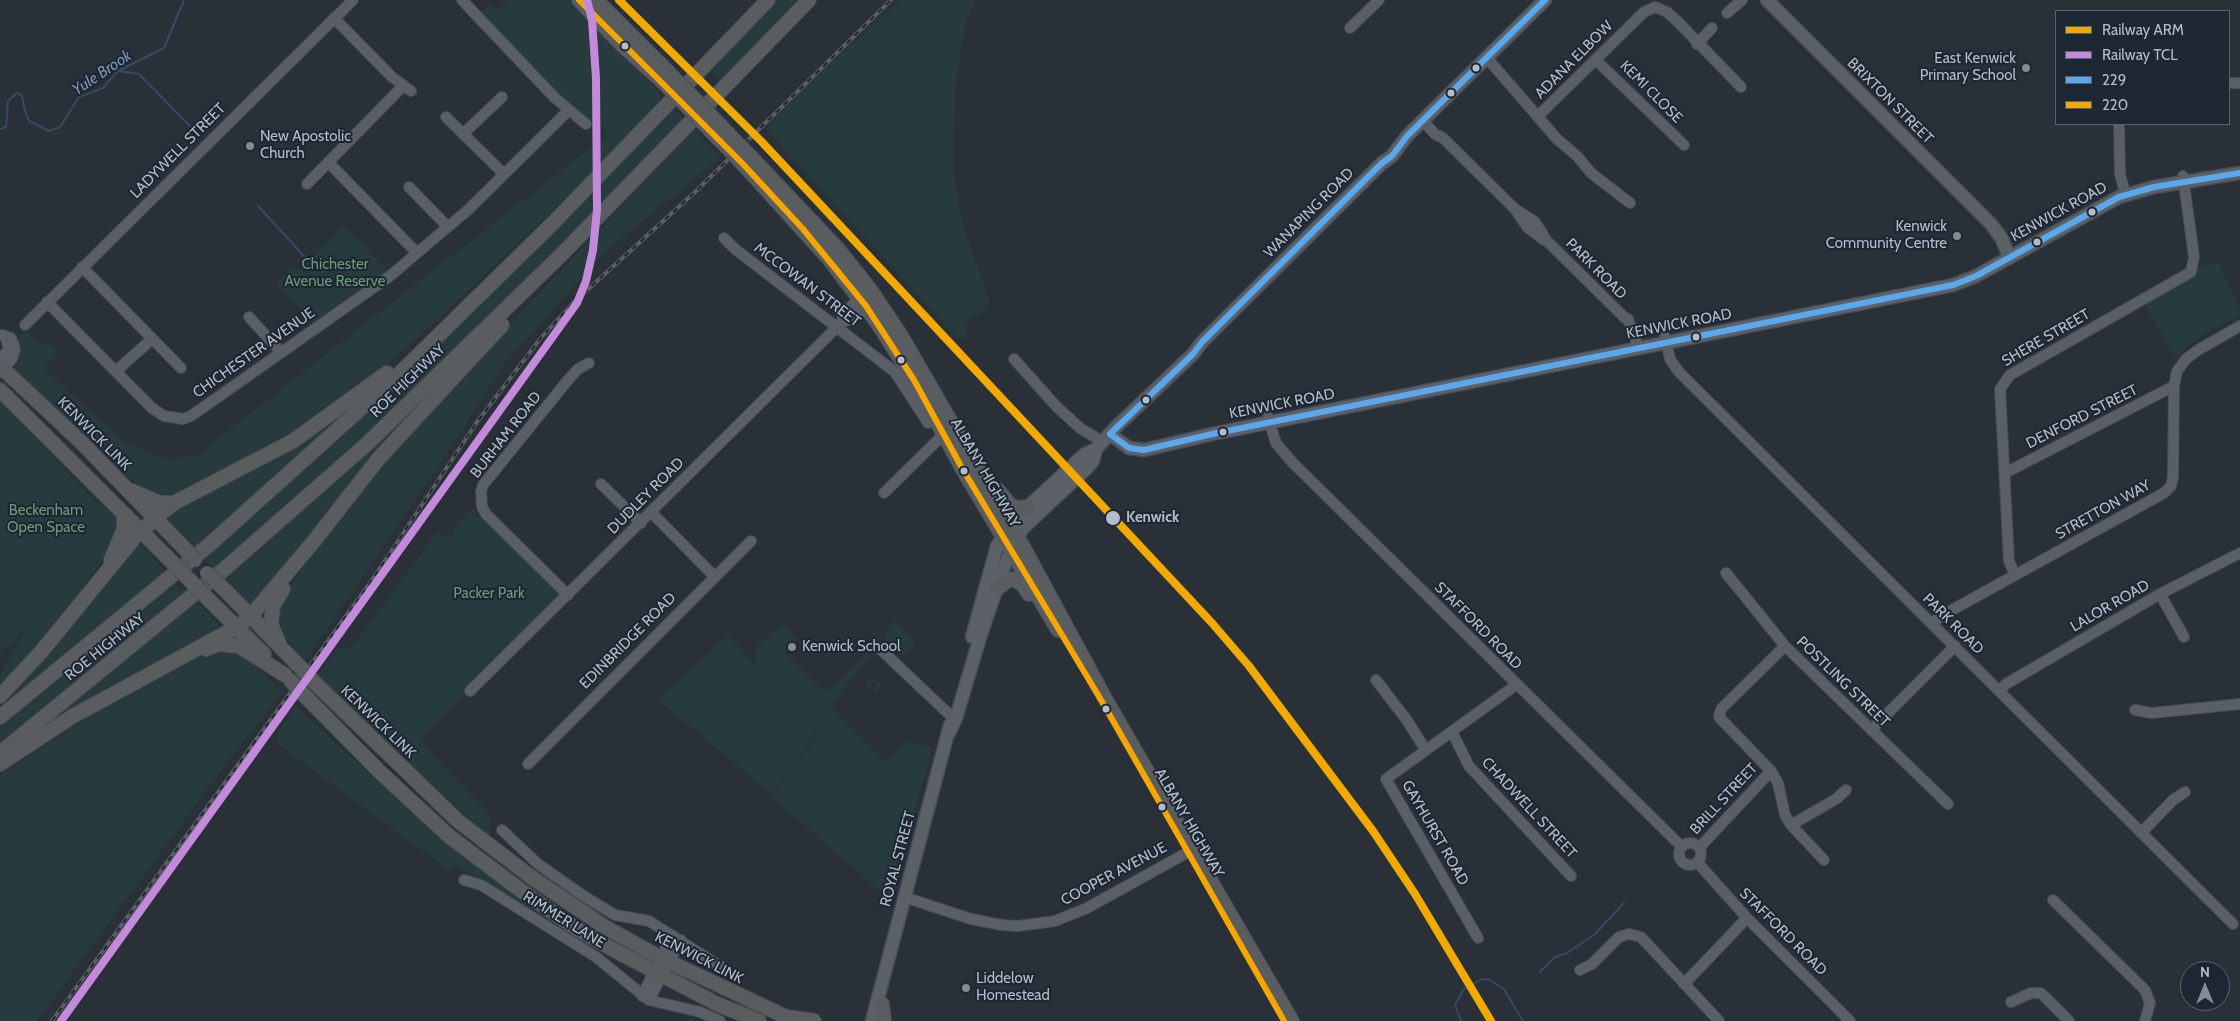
<!DOCTYPE html>
<html>
<head>
<meta charset="utf-8">
<style>
	body { margin:0 }
	#map { position:relative; width:2240px; height:1021px; overflow:hidden; background:#2a3038; font-family:Cabin,sans-serif }
	canvas { display:block }
	.legend { position:absolute; left:2055px; top:10px; width:175px; height:115px; box-sizing:border-box; background:#1d2633; border:1px solid #59626f; margin:0; padding:6px 9px; list-style:none; font-size:15px; color:#b4bcc9 }
	.legend li { display:flex; align-items:center; gap:10px; height:25px }
	.legend b { width:25px; border:1px solid #59626f }
	.north { position:absolute; left:2180px; top:961px; width:50px; height:50px; box-sizing:border-box; background:#1d2633; border:1px solid #59626f; border-radius:50%; rotate:0deg; font-size:14px; font-weight:700; line-height:20px; text-align:center; color:#b4bcc9 }
	.north::after { content:''; display:block; margin:auto; width:18px; height:22px; background:#848b96; clip-path:polygon(50% 0,100% 100%,50% 72%,0 100%) }
</style>
</head>
<body>
<div id="map">
<canvas width="2240" height="1021"></canvas>
<ul class="legend">
<li><b style="height:6px;background:#f2a900"></b>Railway ARM</li>
<li><b style="height:6px;background:#c38adb"></b>Railway TCL</li>
<li><b style="height:6px;background:#5aa8eb"></b>229</li>
<li><b style="height:6px;background:#f7a600"></b>220</li>
</ul>
<div class="north">N</div>
</div>
<script>
const c = document.querySelector('canvas').getContext('2d');
c.lineJoin = 'round';
function fillPath(path, color) {
  c.fillStyle = color;
  c.fill(path, 'evenodd');
}
function shape(rows) {
  const path = new Path2D();
  for (const r of rows) {
    if (r.length === 3) {
      path.moveTo(r[0] + r[2], r[1]);
      path.arc(r[0], r[1], r[2], 0, 2 * Math.PI);
      continue;
    }
    path.moveTo(r[0], r[1]);
    for (let i = 2; i < r.length; i += 2) path.lineTo(r[i], r[i + 1]);
  }
  return path;
}
function strokePath(path, color, width, dash) {
  c.strokeStyle = color;
  c.lineWidth = width;
  c.lineCap = dash ? 'butt' : 'round';
  c.setLineDash(dash || []);
  c.stroke(path);
}
function drawText(font, color, halo, rows, align = 'center') {
  c.font = font + ' Cabin,sans-serif';
  c.lineWidth = 4;
  c.setLineDash([]);
  c.textBaseline = 'middle';
  c.strokeStyle = halo;
  c.fillStyle = color;
  for (const [text, x, y, turn = 0] of rows) {
    c.save();
    c.translate(x, y);
    c.rotate((+turn || 0) * Math.PI / 180);
    c.textAlign = isNaN(turn) ? turn : align;
    if (halo) c.strokeText(text, 0, 0);
    c.fillText(text, 0, 0);
    c.restore();
  }
}
fillPath(shape([
	[508,0,571,0,604,36,613,41,660,94,661,102,548,215,426,331,364,384,309,423,225,471,166,500,140,487,70,427,16,372,13,363,16,339,22,333,29,333,43,347,48,342,59,352,43,368,126,443,169,461,197,455,607,135,603,127,568,106,479,13,490,4,496,11],
	[775,0,801,0,722,81,709,69],
	[901,0,976,0,966,21,955,87,954,175,963,227,990,301,984,311,963,324,968,337,958,339,766,129,803,88],
	[672,107,684,119,478,328,381,422,215,570,200,555],
	[693,129,721,157,606,251,506,362,441,462,305,661,284,636,279,616,281,598,312,555,315,547,372,472],
	[344,226,388,271,358,291,358,294,346,302,343,301,327,312,326,316,315,324,276,284,293,267,298,271],
	[2218,262,2240,309,2240,316,2213,329,2190,344,2176,359,2144,303,2200,267],
	[444,379,253,608,225,577,303,509],
	[364,397,194,548,167,519,168,513],
	[0,401,95,502,114,515,118,526,112,547,75,598,29,657,0,685,0,675,27,628,0,653],
	[474,507,477,518,482,514,559,592,558,600,421,737,426,748,490,814,491,818,488,824,491,829,490,837,319,681,321,678,318,675,338,648,353,646,438,531,447,538,452,536,460,521],
	[137,541,166,572,88,639,4,704,0,699],
	[172,582,187,593,0,745,0,721],
	[196,600,222,628,47,727,45,724],
	[893,620,916,643,904,655,884,635],
	[782,624,797,639,785,653,822,690,824,689,828,692,867,653,871,655,831,705,835,712,886,763,907,741,932,748,891,900,771,797,831,718,818,734,809,725,816,735,772,794,658,700,728,635,766,677,756,663,755,648],
	[216,649,238,652,247,657,282,692,225,765,37,1021,0,1021,0,775,131,688],
	[874,678,882,684,878,691,872,693,877,686,874,682,870,685,870,692,866,685],
	[296,707,443,840,533,909,530,913,455,864,450,871,277,743,278,732]
]), '#273a3e');
strokePath(shape([
	[119,71,139,74,190,126],
	[0,129,6,127,8,101,17,93,22,96,25,111,29,121,49,131,60,127,79,97,103,88,118,71,164,48,184,0],
	[258,206,305,257],
	[1540,972,1555,957,1567,953,1595,934,1624,903],
	[1461,1021,1455,1005,1463,990,1480,980,1488,979,1504,989,1523,1021]
]), '#384963', 2);
const minor = shape([
	[462,0,555,98,586,124],
	[1727,13,1742,0],
	[334,18,392,77,411,91],
	[1350,28,1379,0],
	[1697,44,1712,28],
	[1487,58,1557,139,1578,157,1591,173,1630,203],
	[1597,61,1684,145],
	[2229,83,2240,83],
	[1538,116,1644,12,1655,7,1667,12,1679,23,1741,87],
	[446,117,504,174],
	[1423,121,1435,134,1443,138,1515,209,1527,227,1544,240],
	[2119,124,2120,174,2124,189],
	[463,134,502,97],
	[328,162,417,253],
	[307,184,403,86],
	[409,187,448,227],
	[1515,209,1535,222,1547,241,1625,318,1628,319,1639,349],
	[724,238,735,249,895,372,928,423],
	[82,267,181,368],
	[47,302,152,408,164,416,183,419,191,416,390,276,469,209,568,111],
	[249,317,281,352],
	[842,322,843,314,860,298,865,299],
	[25,325,353,0],
	[1665,337,1670,359,1679,372,2233,924],
	[0,359,9,349,6,339],
	[1014,359,1056,406,1080,428,1103,442],
	[116,371,152,339],
	[0,372,12,359,15,349,11,338,2,335],
	[1268,417,1276,443,1293,463,1682,847],
	[2005,473,2174,386],
	[601,484,641,523],
	[884,493,944,434],
	[651,512,714,576],
	[1726,573,1785,646,1948,804],
	[2015,575,2009,561,2000,389,2010,375,2191,272,2194,257,2183,176],
	[2160,594,2184,637],
	[568,595,486,514,482,507,481,492,483,485,568,380,578,369,589,363],
	[1932,624,1941,616,2164,493,2171,486,2173,477,2174,386,2177,371,2186,359,2198,350,2240,326],
	[1785,646,1721,709,1719,717,1771,771,1778,783,1785,815,1791,825,1824,860],
	[878,647,951,716],
	[1376,680,1406,719,1425,749],
	[470,691,837,327,842,322,850,320,866,306,866,299,860,281],
	[1999,691,2006,684,2160,594,2240,553],
	[2135,710,2152,713,2240,704],
	[1871,730,1955,646],
	[1452,732,1469,766,1571,876],
	[528,764,751,541],
	[1791,825,1836,799,1846,790],
	[502,830,538,864,585,897,615,915,649,921,726,970],
	[2141,833,2173,800,2185,792],
	[1690,854,11],
	[1699,848,1771,771],
	[1697,862,1747,918,1850,1021],
	[464,880,481,885,596,957,649,1000,700,1012,720,1021],
	[904,897,971,919,1002,925,1018,926,1055,921,1087,908,1192,850],
	[2053,900,2145,990,2150,1003,2145,1021],
	[1478,938,1386,779,1516,685],
	[1580,970,1592,964,1619,937,1629,934,1641,937,1719,1021],
	[1684,984,1747,918],
	[642,996,672,935],
	[649,1000,681,940],
	[2011,1002,2031,993,2041,993,2069,1021]
]);
const major = shape([
	[1767,0,1991,224,2002,239,2009,257],
	[1110,434,1129,448,1144,450,1212,434,1953,285,1976,276,2119,197,2154,187,2240,173],
	[972,637,997,546,1017,517,1085,454,1096,449],
	[949,733,956,718,981,634,1005,564,1022,529,1087,468,1093,461,1096,449,1115,428,1193,354,1202,342,1382,163,1392,156,1407,136,1545,0],
	[872,1021,950,725]
]);
const highway = shape([
	[579,0,621,44,662,81],
	[596,0,669,73],
	[720,125,736,142],
	[712,132,728,148],
	[751,157,838,249,869,288,900,334,1026,552,1107,702,1292,1021],
	[743,164,829,259,876,321,914,380,962,468,1058,630],
	[0,366,82,443,183,547],
	[0,390,169,559],
	[997,489,1010,505,1018,508,1028,507],
	[132,491,160,503,174,503],
	[111,560,124,529,124,515],
	[997,589,1007,581,1014,579,1023,585,1029,594],
	[225,590,301,668],
	[211,602,264,654],
	[281,648,271,624,273,606,283,589],
	[206,649,219,644,239,646,285,675],
	[316,684,458,821,531,877,605,927,661,958,795,1021],
	[0,696,41,652,135,537,160,514,174,503,293,441,387,373],
	[306,697,380,772,449,836,519,889,575,928,614,950,717,1004,759,1021],
	[0,717,209,545,398,375,553,223,768,0],
	[0,753,221,572,368,443,562,254,809,0],
	[0,764,73,716,237,627,250,617,314,541,379,458,502,325],
	[882,1004,884,1021],
	[787,1017,814,1021]
]);
strokePath(minor, '#484c53', 12);
strokePath(major, '#484c55', 15);
strokePath(highway, '#474c53', 16);
strokePath(minor, '#5a5e66', 10);
strokePath(major, '#5c6168', 12);
strokePath(highway, '#5a5d60', 14);
const rail = shape([
	[52,1021,370,583,477,422,540,339,574,302,694,193,891,0]
]);
strokePath(rail, '#595d64', 4);
strokePath(rail, '#1d2633', 2, [5.5]);
const highwayBridge = shape([
	[669,73,720,125],
	[662,81,712,132],
	[736,142,751,157],
	[728,148,743,164],
	[183,547,195,560],
	[169,559,211,602],
	[207,573,225,590],
	[301,668,316,684],
	[290,680,306,697]
]);
strokePath(highwayBridge, '#474c53', 16, []);
strokePath(highwayBridge, '#5a5d60', 14);
strokePath(shape([
	[1545,0,1407,136,1392,156,1382,163,1202,342,1193,354,1110,434,1129,448,1144,450,1212,434,1953,285,1976,276,2119,197,2154,187,2240,173]
]), '#5aa8eb', 6);
strokePath(shape([
	[579,0,743,164,803,229,866,306,914,380,962,468,1104,705,1284,1021]
]), '#f7a600', 6);
strokePath(shape([
	[619,0,761,141,1212,623,1249,666,1373,831,1415,894,1491,1021]
]), '#f2a900', 8);
strokePath(shape([
	[61,1021,577,303,586,281,593,250,597,210,596,78,592,20,587,0]
]), '#c38adb', 8);
for (const [x, y, r, color] of [
	[625,46,4.5,"#b4bcc9"],
	[1476,68,4.5,"#b4bcc9"],
	[2026,68,5,"#848b96"],
	[1451,93,4.5,"#b4bcc9"],
	[250,146,5,"#848b96"],
	[2092,212,4.5,"#b4bcc9"],
	[1957,236,5,"#848b96"],
	[2037,242,4.5,"#b4bcc9"],
	[1696,337,4.5,"#b4bcc9"],
	[901,360,4.5,"#b4bcc9"],
	[1146,400,4.5,"#b4bcc9"],
	[1223,432,4.5,"#b4bcc9"],
	[964,471,4.5,"#b4bcc9"],
	[1113,518,8,"#b4bcc9"],
	[792,647,5,"#848b96"],
	[1106,709,4.5,"#b4bcc9"],
	[1162,807,4.5,"#b4bcc9"],
	[966,988,5,"#848b96"]
]) {
  const dot = new Path2D();
  dot.arc(x, y, r, 0, 2 * Math.PI);
  c.fillStyle = color;
  c.fill(dot);
  strokePath(dot, '#1d2633', 2);
}
drawText('15px', '#b4bcc9', '#1d2633', [
	["East Kenwick",2016,59,"right"],
	["Primary School",2016,76,"right"],
	["New Apostolic",260,137],
	["Church",260,154],
	["Kenwick",1947,227,"right"],
	["Community Centre",1947,244,"right"],
	["Kenwick School",802,647],
	["Liddelow",976,979],
	["Homestead",976,996]
], 'left');
drawText('15px', '#b4bcc9', '#1d2633', [
	["ADANA ELBOW",1574,60,-45],
	["KEMI CLOSE",1651,92,45],
	["BRIXTON STREET",1890,101,45],
	["LADYWELL STREET",178,151,-45],
	["KENWICK ROAD",2059,212,-29],
	["WANAPING ROAD",1309,213,-45],
	["PARK ROAD",1596,269,45],
	["MCCOWAN STREET",807,285,37],
	["KENWICK ROAD",1679,324,-11],
	["SHERE STREET",2046,338,-30],
	["CHICHESTER AVENUE",254,353,-35],
	["ROE HIGHWAY",408,381,-44],
	["KENWICK ROAD",1282,404,-11],
	["DENFORD STREET",2082,417,-27],
	["KENWICK LINK",94,434,45],
	["BURHAM ROAD",506,435,-52],
	["ALBANY HIGHWAY",985,473,60],
	["DUDLEY ROAD",646,496,-45],
	["STRETTON WAY",2103,510,-29],
	["LALOR ROAD",2110,606,-30],
	["PARK ROAD",1953,624,45],
	["STAFFORD ROAD",1478,626,45],
	["EDINBRIDGE ROAD",628,641,-45],
	["ROE HIGHWAY",105,647,-39],
	["POSTLING STREET",1843,682,44],
	["KENWICK LINK",378,722,44],
	["BRILL STREET",1724,799,-47],
	["CHADWELL STREET",1529,808,47],
	["ALBANY HIGHWAY",1189,823,60],
	["GAYHURST ROAD",1435,833,60],
	["ROYAL STREET",898,859,-75],
	["COOPER AVENUE",1114,874,-28],
	["RIMMER LANE",564,920,32],
	["STAFFORD ROAD",1783,932,45],
	["KENWICK LINK",699,958,27]
]);
drawText('15px', '#6b9a76', '#1d2633', [
	["Chichester",335,265],
	["Avenue Reserve",335,282],
	["Beckenham",46,511],
	["Open Space",46,528],
	["Packer Park",489,594]
]);
drawText('bold 15px', '#b4bcc9', '#1d2633', [
	["Kenwick",1126,518]
], 'left');
drawText('italic 16px', '#7c92b1', '#1d2633', [
	["Yule Brook",102,73,-34]
]);
</script>
</body>
</html>
